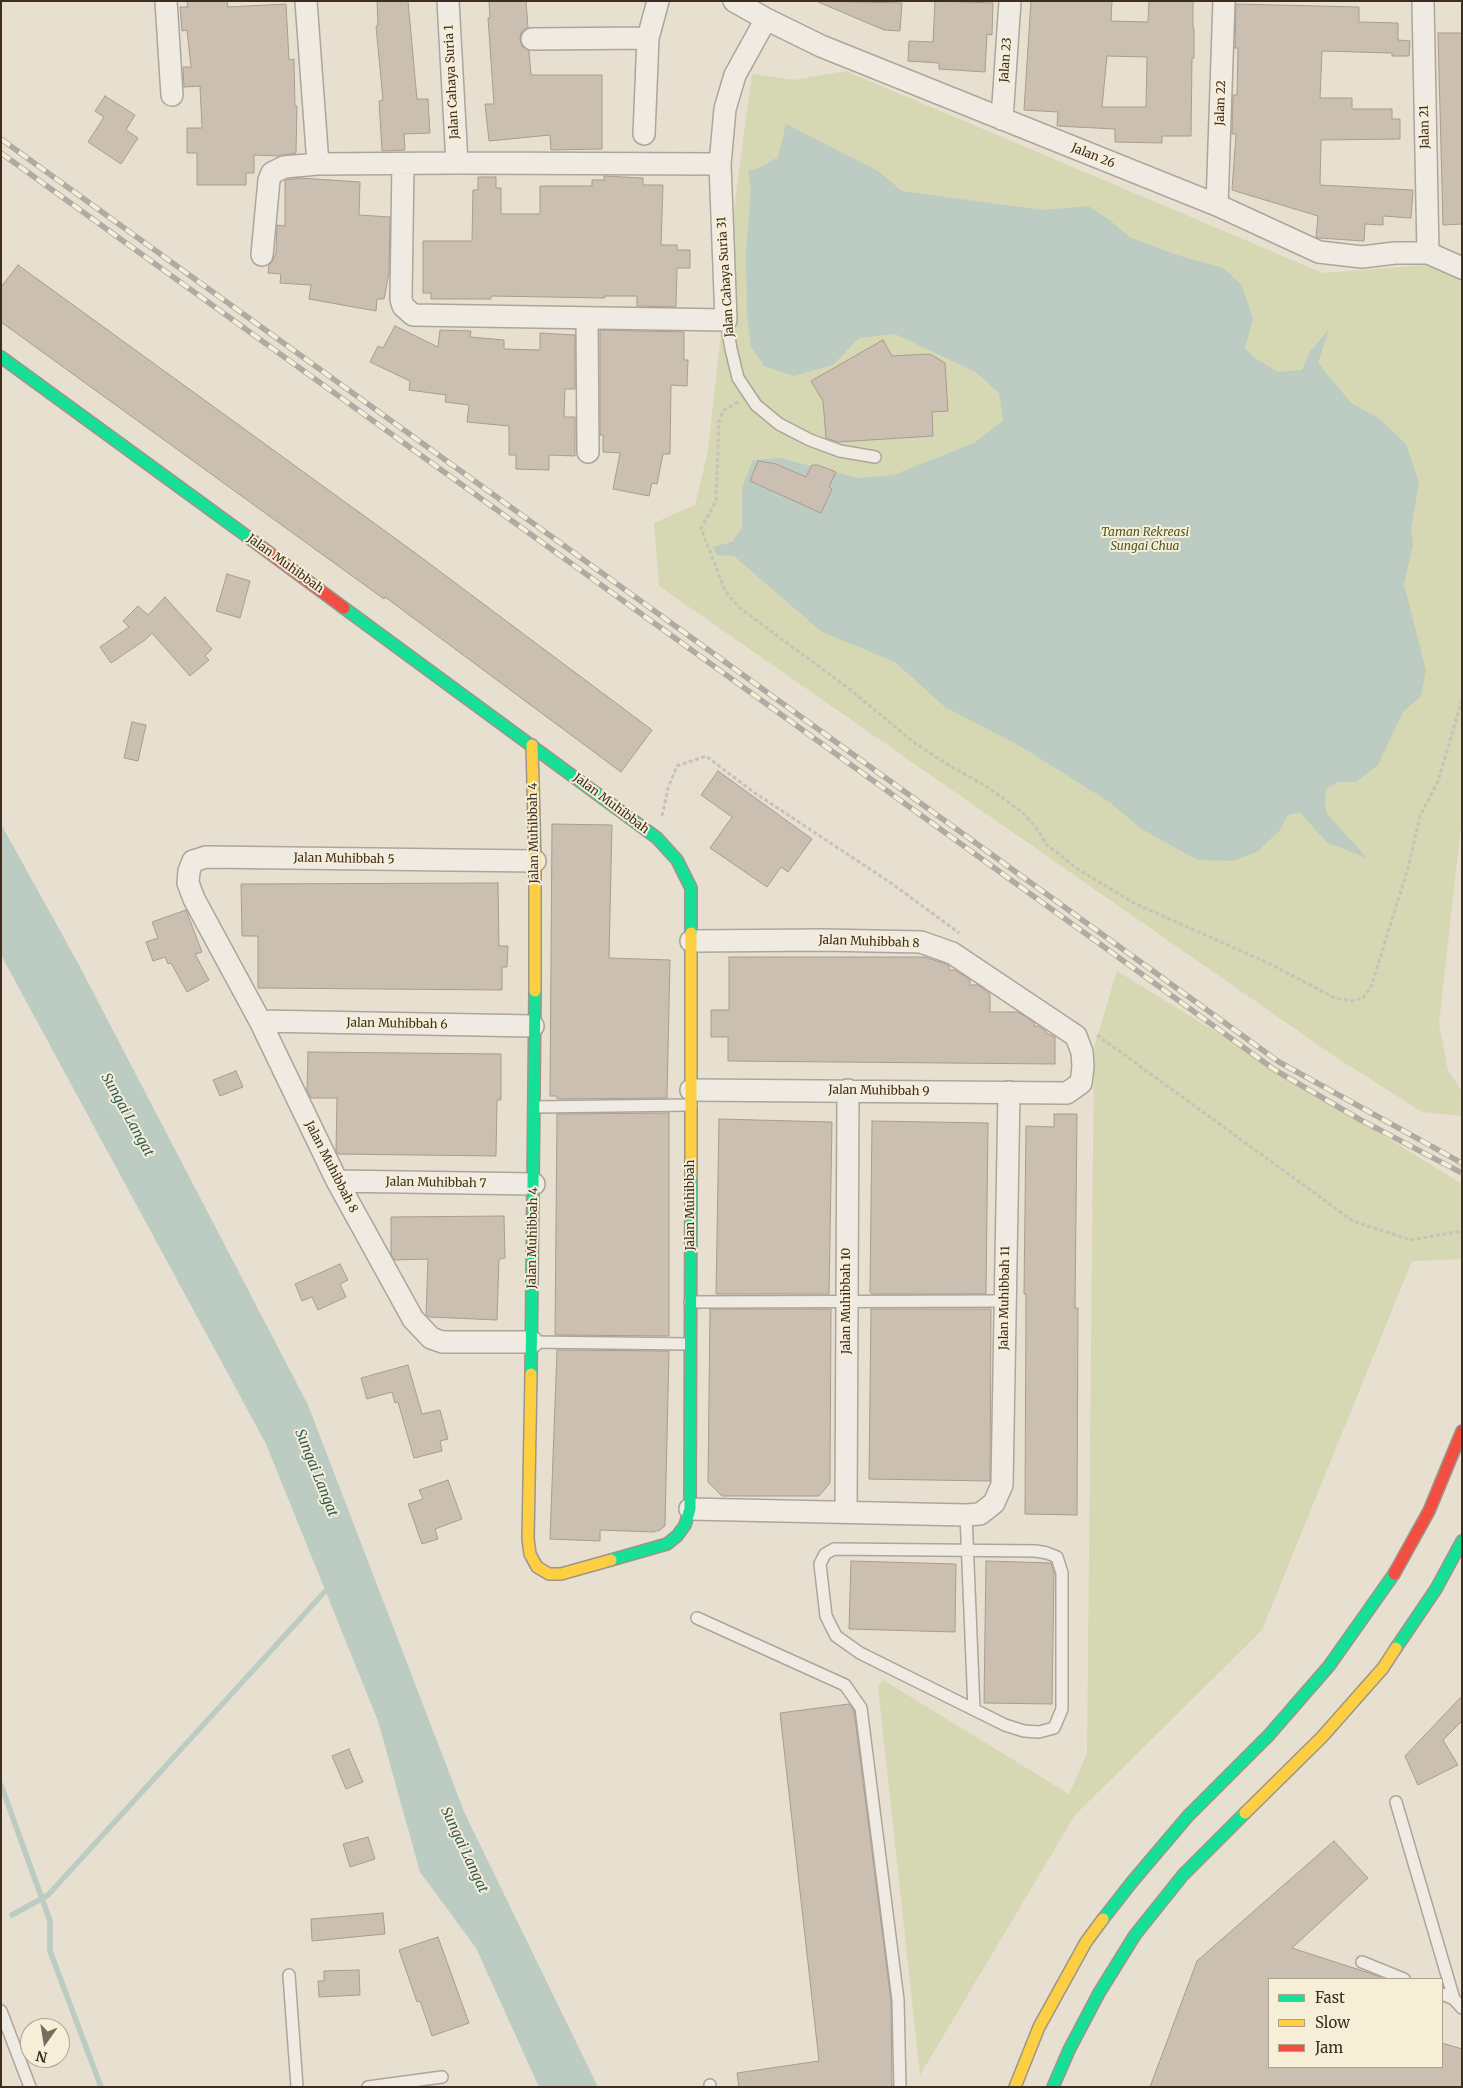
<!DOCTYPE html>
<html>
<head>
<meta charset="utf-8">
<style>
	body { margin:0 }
	#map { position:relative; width:1463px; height:2088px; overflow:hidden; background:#e7e0d1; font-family:Merriweather,serif }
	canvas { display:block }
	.frame { position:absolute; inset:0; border:2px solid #3d2e20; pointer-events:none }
	.legend { position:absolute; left:1268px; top:1978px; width:175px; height:90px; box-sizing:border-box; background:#f7eed8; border:1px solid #ada18e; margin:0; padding:6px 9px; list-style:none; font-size:15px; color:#3d2e20 }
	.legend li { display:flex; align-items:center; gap:10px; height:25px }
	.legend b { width:25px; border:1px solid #ada18e }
	.north { position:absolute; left:20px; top:2018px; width:50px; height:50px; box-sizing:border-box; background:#f7eed8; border:1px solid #ada18e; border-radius:50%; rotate:193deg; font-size:14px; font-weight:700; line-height:20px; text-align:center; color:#3d2e20 }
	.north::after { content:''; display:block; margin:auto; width:18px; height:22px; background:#786c5e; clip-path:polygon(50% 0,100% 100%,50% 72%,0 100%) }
</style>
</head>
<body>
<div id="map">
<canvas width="1463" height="2088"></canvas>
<div class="frame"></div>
<ul class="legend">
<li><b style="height:6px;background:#16e098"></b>Fast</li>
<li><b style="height:6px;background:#ffcf43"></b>Slow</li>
<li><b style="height:6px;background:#f24e42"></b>Jam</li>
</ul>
<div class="north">N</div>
</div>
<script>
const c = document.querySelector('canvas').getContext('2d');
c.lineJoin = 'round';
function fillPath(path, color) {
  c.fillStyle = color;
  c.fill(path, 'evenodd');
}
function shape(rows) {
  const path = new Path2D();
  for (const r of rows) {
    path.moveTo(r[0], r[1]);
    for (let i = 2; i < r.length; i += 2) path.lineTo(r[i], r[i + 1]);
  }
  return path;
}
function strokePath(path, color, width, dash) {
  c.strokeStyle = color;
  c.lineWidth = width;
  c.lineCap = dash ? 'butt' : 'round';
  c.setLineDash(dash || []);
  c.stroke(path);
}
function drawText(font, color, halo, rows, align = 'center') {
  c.font = font + ' Merriweather,serif';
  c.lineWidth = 4;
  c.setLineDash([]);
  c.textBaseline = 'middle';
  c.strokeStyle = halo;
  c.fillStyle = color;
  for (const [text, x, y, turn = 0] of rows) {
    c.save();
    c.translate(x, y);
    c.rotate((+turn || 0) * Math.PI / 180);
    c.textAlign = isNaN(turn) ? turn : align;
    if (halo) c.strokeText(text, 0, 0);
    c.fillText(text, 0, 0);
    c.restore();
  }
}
fillPath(shape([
	[846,71,1323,273,1424,265,1462,279,1462,817,1439,1024,1448,1070,1462,1092,1462,1116,1422,1112,1334,1056,659,586,654,523,695,505,708,451,737,186,752,74,794,80],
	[1117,971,1462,1184,1462,1259,1412,1261,1262,1630,1075,1815,920,2075,878,1687,883,1680,1069,1794,1087,1754,1094,1047]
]), '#d6d7b3');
fillPath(shape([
	[786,124,878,171,902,191,1042,210,1088,206,1111,221,1129,237,1180,256,1223,268,1241,284,1253,318,1245,348,1253,357,1278,372,1302,370,1309,353,1329,329,1318,363,1351,403,1380,419,1406,444,1419,482,1411,530,1413,545,1404,584,1426,671,1421,696,1403,712,1378,765,1356,782,1338,782,1326,789,1325,802,1327,814,1367,858,1328,843,1299,812,1288,815,1280,830,1257,852,1232,861,1197,860,1140,828,1111,803,1020,746,945,707,895,662,822,632,734,556,717,555,713,547,732,542,742,528,742,488,753,460,780,458,858,478,893,475,974,443,1003,421,999,393,976,372,895,334,859,338,833,365,794,376,764,366,751,347,747,317,746,251,751,189,748,171,759,168,778,157],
	[1,824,79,965,308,1405,465,1814,598,2087,539,2087,476,1948,420,1872,378,1721,266,1444,1,955]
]), '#bcccc2');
strokePath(shape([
	[1,1785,50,1921,50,1951,101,2087],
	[12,1915,48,1895,330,1586]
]), '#bcccc2', 5.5);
const building = shape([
	[187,1,227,1,228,7,286,4,289,60,294,59,295,106,297,106,296,153,278,156,254,155,254,173,246,173,246,185,197,185,197,153,187,153,187,128,202,128,200,86,184,87,183,67,191,67,187,30,182,31,180,7,188,7,187,1],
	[377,1,408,1,417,99,428,99,430,133,404,134,405,150,382,151,379,101,383,100,376,26,378,25,377,1],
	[489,1,526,1,528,28,521,32,520,40,522,46,529,51,531,75,602,75,602,149,551,150,550,135,489,141,485,104,494,104,488,18,490,18,489,1],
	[816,1,902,3,900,31,884,30,816,1],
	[935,1,993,3,992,35,987,34,985,72,939,69,939,63,908,61,909,41,933,42,935,1],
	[1031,1,1112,1,1111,21,1148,22,1149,1,1193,1,1193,28,1194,28,1194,58,1192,58,1191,136,1162,136,1162,143,1115,142,1115,129,1057,126,1058,112,1024,110,1031,1],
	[1107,56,1147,57,1146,107,1102,107,1107,56],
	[1236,4,1359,7,1359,22,1398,23,1398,40,1410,41,1409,56,1392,56,1392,53,1322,51,1320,98,1352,98,1352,109,1392,109,1392,119,1400,119,1400,139,1321,140,1320,185,1413,190,1411,218,1383,216,1383,225,1365,224,1364,241,1319,238,1316,237,1318,216,1232,190,1236,134,1232,134,1233,95,1237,95,1238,48,1235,48,1236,4],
	[1438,33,1462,33,1462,224,1443,225,1438,33],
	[105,96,135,115,126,130,138,138,121,164,88,142,104,117,95,111,105,96],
	[604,176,643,178,643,185,663,185,661,245,677,245,677,250,690,250,690,268,677,268,676,307,637,306,637,296,605,296,605,298,491,296,491,299,431,299,431,293,423,293,423,241,472,241,473,190,478,190,478,177,496,177,496,188,501,188,501,214,540,214,540,186,592,186,592,180,604,180,604,176],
	[300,178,360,182,359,215,390,217,389,273,384,299,377,299,376,311,309,299,311,285,280,283,281,274,268,273,269,265,272,262,276,253,277,225,285,226,285,180,300,178],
	[18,265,414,552,652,730,621,772,385,597,384,599,1,322,1,287,18,265],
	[395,326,438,347,440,330,471,331,470,337,504,340,504,349,540,350,540,333,575,335,575,389,565,389,564,417,575,417,575,456,549,455,549,470,516,469,516,455,509,455,509,426,467,422,469,405,445,402,446,395,409,390,410,381,370,362,378,346,383,348,395,326],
	[600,330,684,332,684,360,688,360,687,386,671,385,670,454,663,454,657,484,652,483,649,496,613,489,620,453,603,452,603,435,600,435,600,330],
	[883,340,892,356,930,354,945,363,948,411,932,412,933,436,838,442,826,438,823,401,811,381,883,340],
	[758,461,776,464,806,477,812,465,818,465,836,472,829,487,832,489,821,513,750,481,758,461],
	[227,574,250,581,240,618,216,611,227,574],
	[165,597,212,649,205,656,209,660,190,676,152,633,145,640,111,663,100,647,129,627,123,621,138,606,148,615,165,597],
	[132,722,146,725,138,761,124,758,132,722],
	[718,771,812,839,788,872,781,867,767,887,710,848,732,817,701,795,718,771],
	[552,824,612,825,609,958,670,960,667,1098,557,1099,557,1096,550,1096,552,824],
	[498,883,499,946,508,946,507,967,502,967,502,990,258,988,258,936,242,936,241,884,498,883],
	[186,910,202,952,195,954,209,980,187,992,171,963,168,964,165,957,153,961,146,942,158,938,152,922,186,910],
	[729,957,925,957,946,964,949,966,949,970,955,970,970,980,970,985,978,985,990,994,990,1012,1018,1012,1035,1023,1034,1026,1038,1026,1046,1031,1046,1033,1055,1037,1055,1064,728,1061,728,1037,711,1037,711,1010,729,1010,729,957],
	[308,1052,501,1054,501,1100,497,1100,496,1156,338,1154,336,1150,337,1098,311,1098,307,1090,308,1052],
	[236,1071,243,1087,220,1096,213,1080,236,1071],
	[669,1113,669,1336,555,1335,557,1114,669,1113],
	[1054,1114,1077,1114,1075,1308,1078,1308,1077,1515,1025,1514,1026,1294,1024,1294,1026,1126,1054,1127,1054,1114],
	[719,1119,832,1122,829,1294,716,1294,719,1119],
	[872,1121,988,1123,986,1294,872,1294,870,1292,872,1121],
	[504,1216,505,1258,499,1259,497,1320,429,1317,426,1315,428,1259,395,1260,391,1254,391,1217,504,1216],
	[340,1264,348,1280,340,1284,346,1297,318,1310,312,1297,302,1301,295,1284,340,1264],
	[710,1309,831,1309,830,1483,819,1496,722,1496,708,1482,710,1309],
	[871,1309,991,1309,990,1481,869,1479,871,1309],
	[557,1350,669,1351,665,1526,660,1530,653,1532,600,1530,600,1541,550,1539,557,1350],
	[408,1365,422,1414,440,1410,448,1439,440,1441,442,1451,414,1458,398,1402,395,1403,392,1392,367,1399,361,1378,408,1365],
	[448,1480,462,1519,435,1529,438,1539,422,1544,408,1504,423,1499,419,1490,448,1480],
	[851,1561,956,1564,955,1632,849,1629,851,1561],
	[986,1561,1051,1563,1054,1572,1052,1704,984,1703,986,1561],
	[1462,1696,1462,1721,1443,1740,1458,1765,1418,1785,1405,1756,1462,1696],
	[849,1704,854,1711,891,2001,892,2087,739,2087,737,2073,819,2061,780,1713,849,1704],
	[349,1749,363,1782,346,1789,332,1756,349,1749],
	[368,1837,375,1859,350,1867,343,1844,368,1837],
	[1334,1841,1368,1878,1292,1948,1366,1972,1380,1977,1379,1979,1269,1979,1269,2067,1442,2067,1442,2043,1462,2049,1462,2087,1150,2087,1197,1961,1334,1841],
	[383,1913,385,1934,312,1941,311,1919,383,1913],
	[438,1937,469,2023,432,2036,420,2001,417,2002,399,1950,438,1937],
	[359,1970,360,1995,319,1997,318,1981,324,1981,324,1971,359,1970]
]);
fillPath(building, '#cbbfb2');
strokePath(building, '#a89c90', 1);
const lane = shape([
	[726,320,731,349,738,378,756,405,779,424,810,440,840,451,875,457],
	[534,1107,691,1105],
	[690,1302,1005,1301],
	[532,1342,690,1344],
	[966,1515,974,1709],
	[834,1549,1036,1551,1047,1553,1057,1557,1062,1573,1062,1709,1054,1728,1039,1732,1024,1731,1005,1725,860,1653,836,1636,826,1616,820,1564,825,1554,834,1549],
	[697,1618,845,1685,861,1708,898,2000,900,2087],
	[1396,1802,1454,1999],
	[1362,1962,1404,1979],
	[289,1975,297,2087],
	[1442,1994,1454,1999,1462,2008],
	[1,2011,30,2087],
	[710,2085,710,2087],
	[368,2087,442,2077]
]);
const street = shape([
	[166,1,172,95],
	[306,1,318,164],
	[448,1,457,163],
	[734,1,766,19,821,46,1217,205,1319,252,1362,257,1395,253,1428,253,1462,268],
	[1423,1,1428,253],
	[532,39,648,38],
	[1002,119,1010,1],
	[644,134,648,38,658,1],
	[403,164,401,299,403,306,413,315,726,320,720,164,725,109,735,75,766,19],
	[1217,205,1224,1],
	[262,255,269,180,272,173,284,167,318,164,457,163,720,164],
	[587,318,588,452],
	[260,1021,533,1026],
	[691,1090,1067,1093,1081,1083,1083,1067,1082,1052,1076,1036,952,953,921,942,824,940,691,941],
	[337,1181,534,1184],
	[532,1342,442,1342,431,1338,413,1319,337,1181,260,1021,194,899,188,883,189,871,193,861,206,857,535,861],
	[690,1509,966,1515,980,1514,994,1503,1002,1485,1009,1092],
	[846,1512,848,1090]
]);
const fast = shape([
	[1,357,252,540],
	[344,608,657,838,677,860,691,888,691,933],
	[531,1374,535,991],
	[611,1560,667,1544,677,1536,685,1525,690,1509,691,1176],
	[1396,1648,1436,1589,1462,1541],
	[1103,1919,1132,1882,1188,1816,1269,1735,1329,1666,1394,1574],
	[1053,2087,1069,2050,1099,1993,1135,1935,1183,1875,1245,1813]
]);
const slow = shape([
	[532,745,535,861,535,991],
	[691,1176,691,933],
	[531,1374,528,1539,530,1554,537,1567,549,1574,561,1574,611,1560],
	[1245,1813,1322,1737,1383,1668,1396,1648],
	[1015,2087,1039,2027,1086,1942,1103,1919]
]);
const jam = shape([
	[252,540,344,608],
	[1394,1574,1429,1511,1462,1431]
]);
strokePath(lane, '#ada599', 14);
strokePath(street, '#ada599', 24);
strokePath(fast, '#9c958a', 14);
strokePath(slow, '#9c958a', 14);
strokePath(jam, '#9c958a', 14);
strokePath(shape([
	[738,402,723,411,719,422,716,501,701,528,725,591,740,608,852,691,912,741,945,763,989,788,1023,813,1036,827,1046,844,1079,870,1134,903,1270,964,1335,998,1351,1001,1363,998,1371,987,1408,868,1420,816,1438,781,1462,700],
	[662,816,668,788,677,766,706,756,752,791,891,883,959,933],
	[1097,1035,1353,1221,1411,1240,1462,1231]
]), '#c8c2b9', 3, [4, 2.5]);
strokePath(lane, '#efebe3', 11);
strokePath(street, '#efebe3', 21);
strokePath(fast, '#16e098', 11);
strokePath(slow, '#ffcf43', 11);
strokePath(jam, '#f24e42', 11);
const rail = shape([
	[1,139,1279,1062,1462,1163],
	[1,153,1275,1070,1359,1119,1462,1173]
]);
strokePath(rail, '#afaaa2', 5.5);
strokePath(rail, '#f7eed8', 4, [11]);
drawText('12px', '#3d2e20', '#f7eed8', [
	["Jalan 23",1006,60,-86],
	["Jalan Cahaya Suria 1",452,82,-93],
	["Jalan 22",1221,103,-88],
	["Jalan 21",1425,127,-91],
	["Jalan 26",1093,156,22],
	["Jalan Cahaya Suria 31",726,277,-94],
	["Jalan Muhibbah",285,564,36],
	["Jalan Muhibbah",611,804,37],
	["Jalan Muhibbah 4",534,833,-91],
	["Jalan Muhibbah 5",344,859,1],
	["Jalan Muhibbah 8",869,942,2],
	["Jalan Muhibbah 6",397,1024,1],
	["Jalan Muhibbah 9",879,1091,1],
	["Jalan Muhibbah 8",331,1167,63],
	["Jalan Muhibbah 7",436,1183,1],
	["Jalan Muhibbah",691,1205,-90],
	["Jalan Muhibbah 4",533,1238,-89],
	["Jalan Muhibbah 11",1005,1298,-89],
	["Jalan Muhibbah 10",847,1301,-90]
]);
drawText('italic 12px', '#4d5a26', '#f7eed8', [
	["Taman Rekreasi",1145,533],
	["Sungai Chua",1145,547]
]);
drawText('italic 14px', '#2f5d5a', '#f7eed8', [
	["Sungai Langat",127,1115,61],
	["Sungai Langat",316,1473,68],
	["Sungai Langat",464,1850,65]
]);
</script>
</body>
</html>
